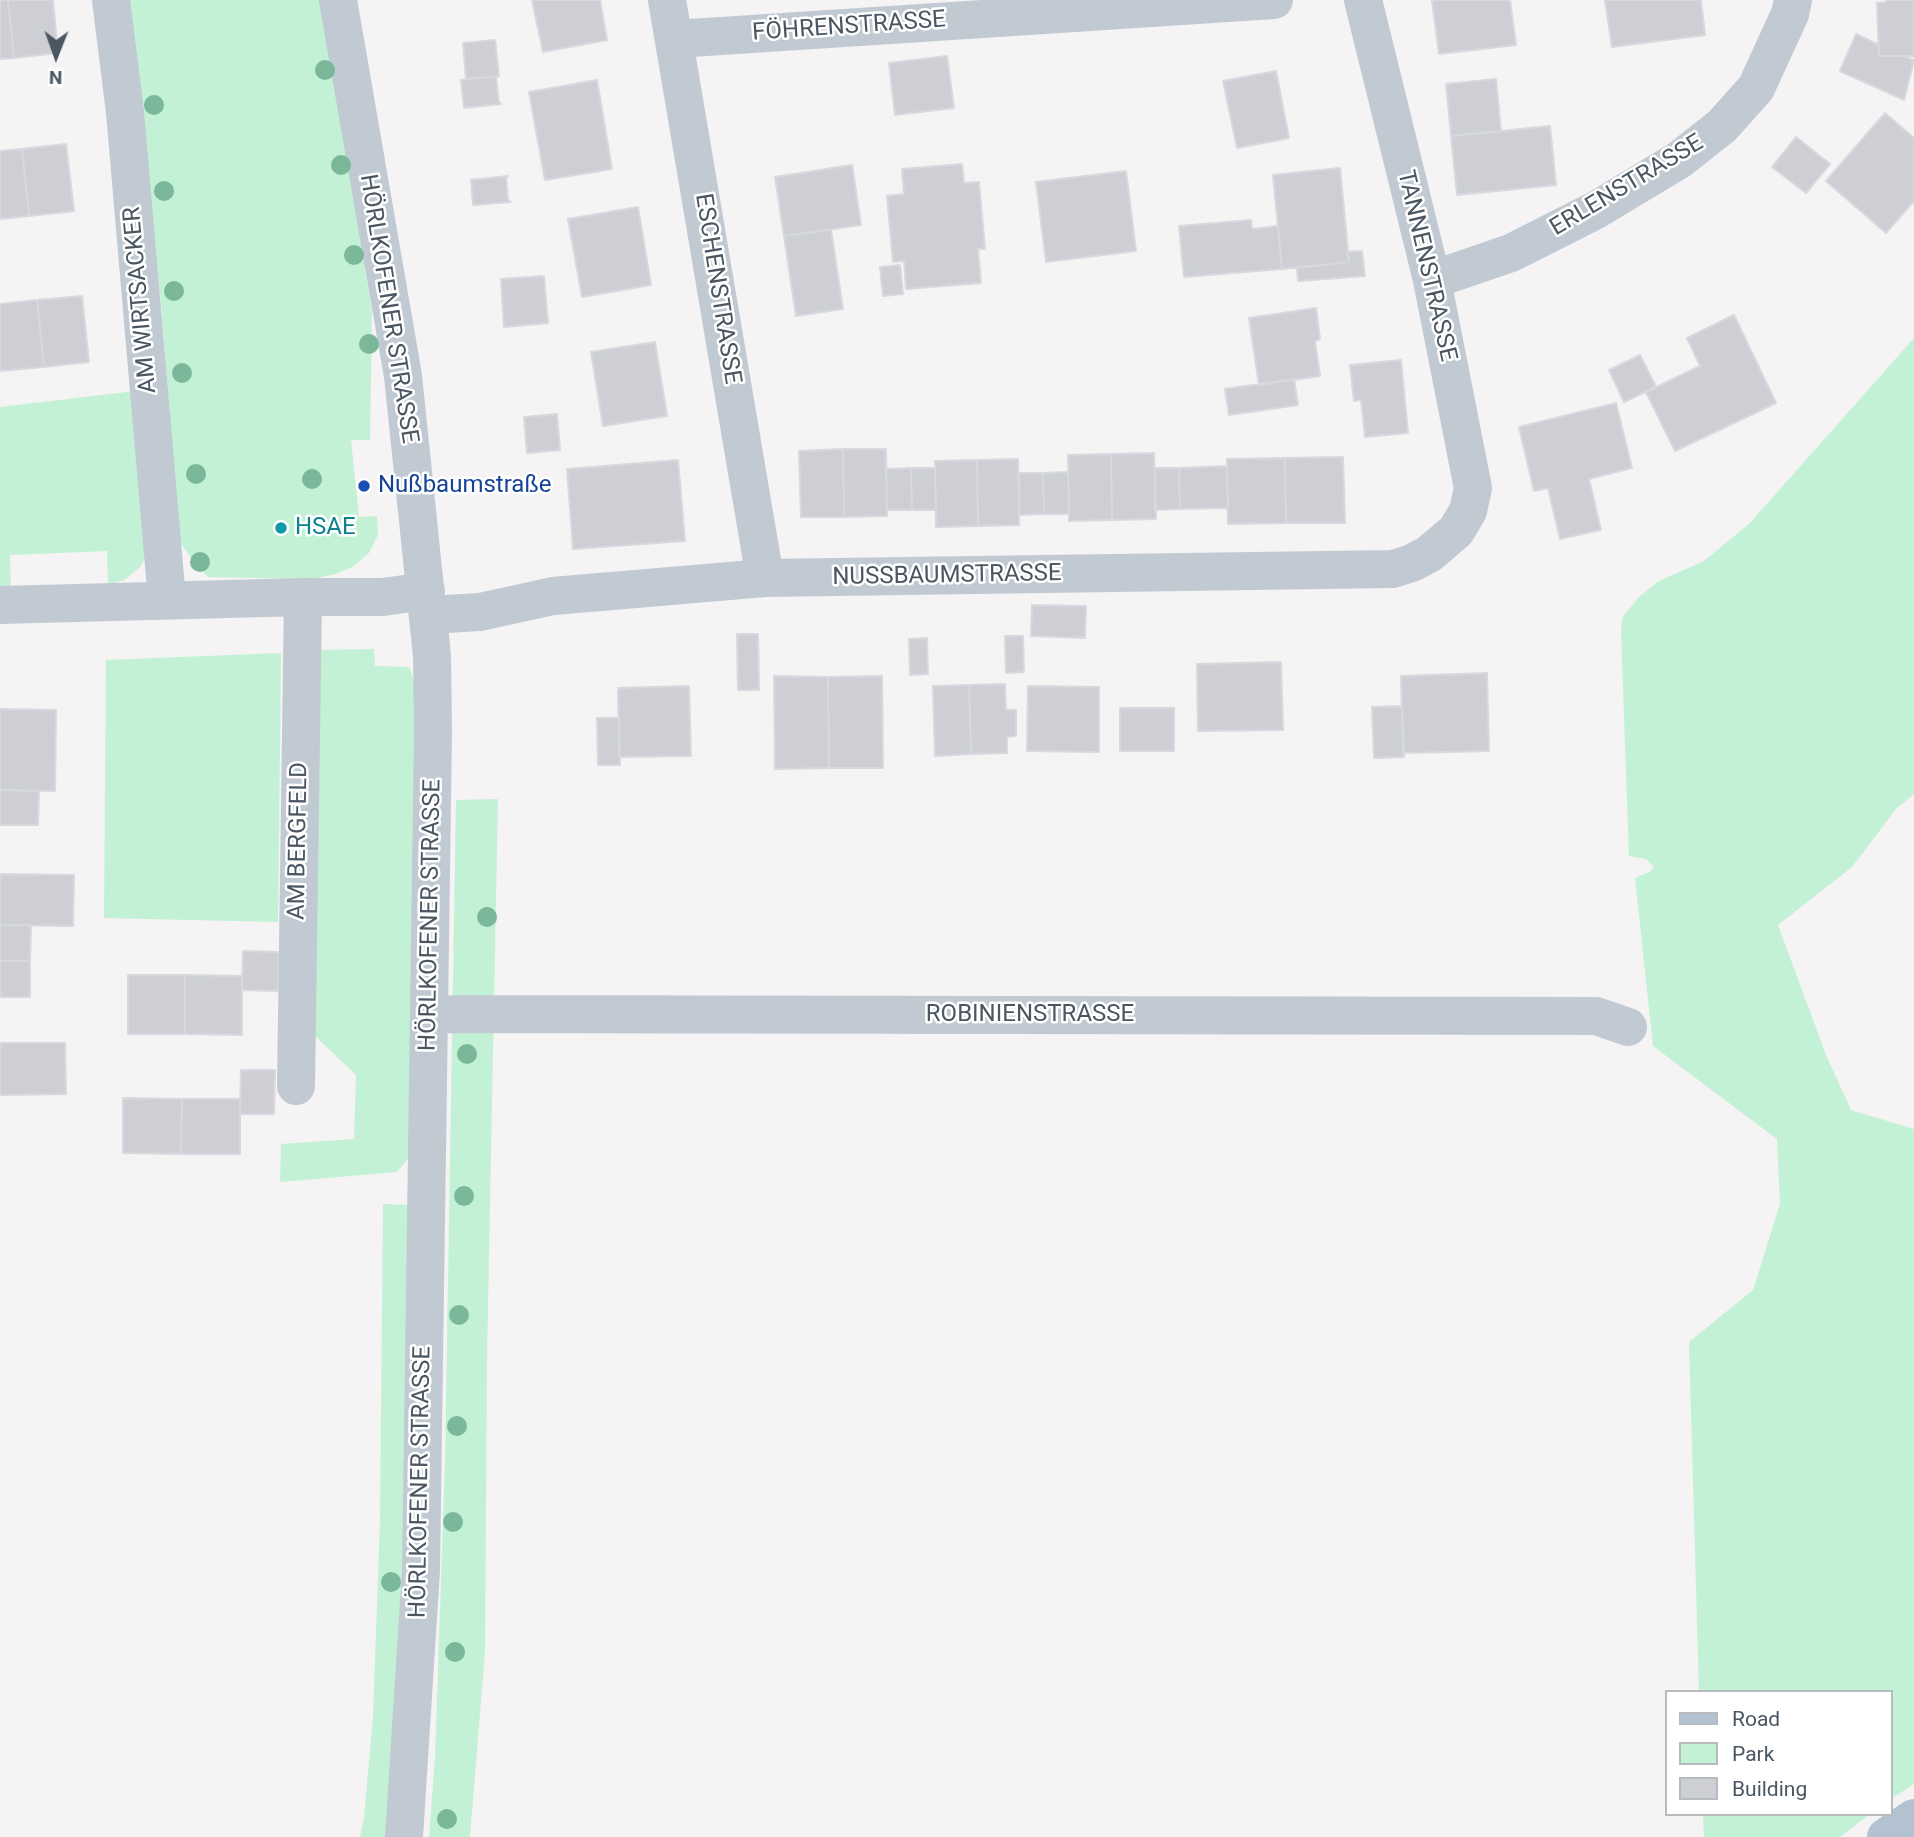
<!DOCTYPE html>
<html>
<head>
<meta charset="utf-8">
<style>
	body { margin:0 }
	#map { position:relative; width:1914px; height:1837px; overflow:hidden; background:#f5f3f3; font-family:Roboto,sans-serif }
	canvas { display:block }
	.legend { position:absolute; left:1665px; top:1690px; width:228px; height:126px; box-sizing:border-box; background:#fff; border:2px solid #b7bbc0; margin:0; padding:9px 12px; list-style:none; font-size:21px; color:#4a5661 }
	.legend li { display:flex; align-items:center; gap:14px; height:35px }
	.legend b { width:35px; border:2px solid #b7bbc0 }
	.north { position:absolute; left:21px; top:21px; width:70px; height:70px; -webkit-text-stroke:5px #fff; paint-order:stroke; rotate:181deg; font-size:19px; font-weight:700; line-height:28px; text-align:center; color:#4a5661 }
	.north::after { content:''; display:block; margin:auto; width:24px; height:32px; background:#4a5661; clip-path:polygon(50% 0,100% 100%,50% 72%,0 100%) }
</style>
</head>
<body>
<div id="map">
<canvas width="1914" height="1837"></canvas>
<ul class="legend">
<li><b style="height:9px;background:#b3c2d1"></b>Road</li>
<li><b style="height:19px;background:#c3f1d5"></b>Park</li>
<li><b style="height:19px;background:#cdcfd5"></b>Building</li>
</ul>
<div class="north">N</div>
</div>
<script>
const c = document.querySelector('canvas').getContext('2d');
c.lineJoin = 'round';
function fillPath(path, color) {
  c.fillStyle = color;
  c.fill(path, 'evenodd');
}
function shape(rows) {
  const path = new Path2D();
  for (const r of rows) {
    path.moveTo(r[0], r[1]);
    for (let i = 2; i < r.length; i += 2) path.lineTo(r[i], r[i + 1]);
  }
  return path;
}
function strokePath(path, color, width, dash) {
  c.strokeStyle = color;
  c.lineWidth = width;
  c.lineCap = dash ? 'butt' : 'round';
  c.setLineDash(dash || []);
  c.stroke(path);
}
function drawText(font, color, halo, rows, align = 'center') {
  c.font = font + ' Roboto,sans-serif';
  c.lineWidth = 5;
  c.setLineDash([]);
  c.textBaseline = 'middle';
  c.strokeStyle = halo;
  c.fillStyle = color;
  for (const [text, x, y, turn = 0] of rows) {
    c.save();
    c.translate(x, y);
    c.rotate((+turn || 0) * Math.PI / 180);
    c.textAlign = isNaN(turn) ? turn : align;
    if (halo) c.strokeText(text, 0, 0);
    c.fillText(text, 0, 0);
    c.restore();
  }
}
fillPath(shape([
	[128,0,323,0,372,312,370,440,351,440,359,517,377,516,378,535,369,553,352,567,336,574,312,579,208,577,193,561,180,542,161,304],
	[1914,338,1914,794,1896,809,1852,867,1778,925,1826,1055,1851,1110,1914,1129,1914,1784,1891,1799,1891,1692,1699,1692,1689,1342,1753,1290,1780,1204,1777,1139,1653,1046,1635,878,1649,872,1654,867,1646,859,1629,856,1621,632,1622,618,1638,598,1657,582,1704,561,1750,523],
	[135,391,146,556,141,566,125,580,108,584,107,551,10,555,11,587,0,588,0,407],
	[374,649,375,666,409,667,415,683,410,1156,397,1172,280,1182,281,1144,354,1139,356,1075,311,1032,319,650],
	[281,653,278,922,104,918,106,660],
	[498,799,487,1357,485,1652,470,1837,429,1837,435,1758,445,1462,456,800],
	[383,1204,408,1205,404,1587,390,1837,360,1837,364,1818,373,1717,380,1521],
	[1703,1814,1870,1814,1840,1837,1704,1837]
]), '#c3f1d5');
const building = shape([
	[0,0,8,0,14,58,0,59,0,0],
	[8,0,53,0,58,53,14,58,8,0],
	[532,0,600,0,607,40,543,52,532,0],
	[1432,0,1510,0,1516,45,1439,54,1432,0],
	[1605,0,1701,0,1705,35,1612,47,1605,0],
	[1886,0,1914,0,1914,56,1879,56,1877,3,1886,2,1886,0],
	[1856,34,1879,45,1879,56,1903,56,1914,60,1904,100,1840,71,1856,34],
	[495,40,499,76,466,79,463,43,495,40],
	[947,56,954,108,895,115,889,63,947,56],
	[1276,71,1289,138,1237,148,1223,81,1276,71],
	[499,76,496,78,499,103,501,104,464,108,461,80,499,76],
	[1496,79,1501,131,1451,136,1446,84,1496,79],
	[597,80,612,169,545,180,529,92,597,80],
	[1885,113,1914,138,1914,201,1886,233,1826,181,1885,113],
	[1550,126,1556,185,1457,195,1451,136,1550,126],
	[1796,137,1830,164,1806,193,1772,167,1796,137],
	[66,144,74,211,29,216,22,149,66,144],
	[22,149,29,216,0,219,0,151,22,149],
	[962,164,964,183,979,182,985,249,978,249,981,283,906,289,904,261,893,262,887,196,904,194,902,169,962,164],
	[852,165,861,225,784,236,775,177,852,165],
	[1340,168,1349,262,1282,269,1273,175,1340,168],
	[1126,171,1136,251,1046,262,1036,182,1126,171],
	[508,176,506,178,508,200,511,202,473,205,471,180,508,176],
	[638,207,651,285,582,297,568,219,638,207],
	[1251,220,1252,229,1278,226,1282,269,1184,277,1179,226,1251,220],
	[831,230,843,309,796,316,784,236,831,230],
	[1362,251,1365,276,1298,281,1297,268,1349,262,1347,252,1362,251],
	[900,265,903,294,883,296,880,267,900,265],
	[544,276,548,323,504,327,501,279,544,276],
	[82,296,89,362,44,367,37,300,82,296],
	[37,300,44,367,0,371,0,304,37,300],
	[1316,308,1320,339,1315,341,1320,376,1259,385,1249,318,1316,308],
	[1734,315,1776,403,1675,451,1646,392,1700,366,1687,338,1734,315],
	[655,342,667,416,603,426,591,352,655,342],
	[1640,355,1656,387,1624,402,1609,370,1640,355],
	[1401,360,1408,433,1365,437,1361,400,1354,401,1350,365,1401,360],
	[1294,379,1298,405,1229,415,1225,389,1294,379],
	[1616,403,1632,468,1589,479,1601,530,1560,539,1548,488,1534,491,1519,427,1616,403],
	[557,414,560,450,527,453,524,417,557,414],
	[843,449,844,517,801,517,799,451,843,449],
	[843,449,886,449,887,516,844,517,843,449],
	[1154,453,1156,519,1112,520,1111,454,1154,453],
	[1111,454,1112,520,1069,521,1068,455,1111,454],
	[1343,457,1345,523,1286,523,1285,458,1343,457],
	[1285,458,1286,523,1228,524,1227,459,1285,458],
	[1018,459,1019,525,978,526,977,460,1018,459],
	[678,460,685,541,573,549,567,469,678,460],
	[977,460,978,526,936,527,935,461,977,460],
	[1227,466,1228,508,1180,509,1179,468,1227,466],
	[911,468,912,510,887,510,886,469,911,468],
	[911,468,935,468,936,510,912,510,911,468],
	[1155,468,1179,468,1180,509,1155,510,1155,468],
	[1068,472,1069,514,1044,514,1043,473,1068,472],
	[1019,473,1043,473,1044,514,1019,515,1019,473],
	[1032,605,1086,606,1085,638,1031,636,1032,605],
	[737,634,758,634,759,690,738,690,737,634],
	[1005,636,1023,636,1024,672,1006,673,1005,636],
	[927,638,928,674,910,675,909,639,927,638],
	[1281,662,1283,730,1198,731,1197,664,1281,662],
	[1487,673,1489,751,1403,753,1401,676,1487,673],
	[774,676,828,677,829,768,775,769,774,676],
	[882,676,883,768,829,768,828,677,882,676],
	[1005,684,1006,710,1016,710,1016,736,1007,737,1007,753,971,754,969,685,1005,684],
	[969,685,971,754,935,756,933,686,969,685],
	[689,686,691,756,619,757,618,688,689,686],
	[1028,686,1099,687,1099,752,1027,751,1028,686],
	[1402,706,1404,757,1374,758,1372,707,1402,706],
	[1120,708,1174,708,1174,751,1120,751,1120,708],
	[0,709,56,710,55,791,0,790,0,709],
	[597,718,619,718,620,765,598,765,597,718],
	[0,790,39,791,38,825,0,825,0,790],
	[0,874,74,875,73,926,0,925,0,874],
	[0,925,31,925,30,961,0,961,0,925],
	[243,951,279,952,278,991,242,990,243,951],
	[0,961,30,961,30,997,0,997,0,961],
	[128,975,185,975,185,1034,128,1034,128,975],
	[185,975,242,976,242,1035,185,1034,185,975],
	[0,1043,65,1043,66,1094,0,1095,0,1043],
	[241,1070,275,1070,274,1114,240,1114,241,1070],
	[123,1098,182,1099,181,1154,123,1153,123,1098],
	[182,1099,240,1099,240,1154,181,1154,182,1099]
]);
fillPath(building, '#cdcfd5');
strokePath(building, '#d7d9de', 2);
strokePath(shape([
	[111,0,125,112,167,600],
	[338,0,403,376,432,656,433,731,421,1570,404,1837],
	[667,0,765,578],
	[675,39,1274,0],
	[1432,280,1511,253,1596,210,1679,160,1722,126,1756,88,1790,14,1793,0],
	[0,605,303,597,383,597,426,591],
	[429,615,480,612,553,596,765,578,1393,569,1412,563,1429,554,1456,531,1468,511,1473,488,1432,280,1363,0],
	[429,1014,1596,1016,1628,1027],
	[296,1086,303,597]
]), '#c1cad2', 38);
strokePath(shape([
	[1886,1837,1914,1818]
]), '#b3c2d1', 38);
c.fillStyle = '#7bb799';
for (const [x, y] of [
	[325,70],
	[154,105],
	[341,165],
	[164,191],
	[354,255],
	[174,291],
	[369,344],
	[182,373],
	[196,474],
	[312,479],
	[200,562],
	[487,917],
	[467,1054],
	[464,1196],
	[459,1315],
	[457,1426],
	[453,1522],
	[391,1582],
	[455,1652],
	[447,1819]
]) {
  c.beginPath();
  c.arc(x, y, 10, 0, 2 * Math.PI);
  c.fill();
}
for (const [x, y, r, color] of [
	[364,486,7,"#1a4fb4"],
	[281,528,7,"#0f9aa8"]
]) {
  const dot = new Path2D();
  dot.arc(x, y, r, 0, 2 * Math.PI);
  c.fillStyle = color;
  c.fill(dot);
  strokePath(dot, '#fff', 2.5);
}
drawText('24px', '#4a5661', '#fff', [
	["FÖHRENSTRASSE",849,27,-4],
	["ERLENSTRASSE",1627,186,-31],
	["TANNENSTRASSE",1426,266,77],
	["ESCHENSTRASSE",717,289,81],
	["AM WIRTSACKER",141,300,-95],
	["HÖRLKOFENER STRASSE",388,309,81],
	["NUSSBAUMSTRASSE",947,576,-1],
	["AM BERGFELD",299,841,-89],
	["HÖRLKOFENER STRASSE",431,915,-89],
	["ROBINIENSTRASSE",1030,1015],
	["HÖRLKOFENER STRASSE",421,1482,-89]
]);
drawText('24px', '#164399', '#fff', [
	["Nußbaumstraße",378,486]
], 'left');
drawText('24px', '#0d838f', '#fff', [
	["HSAE",295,528]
], 'left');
</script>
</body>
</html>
